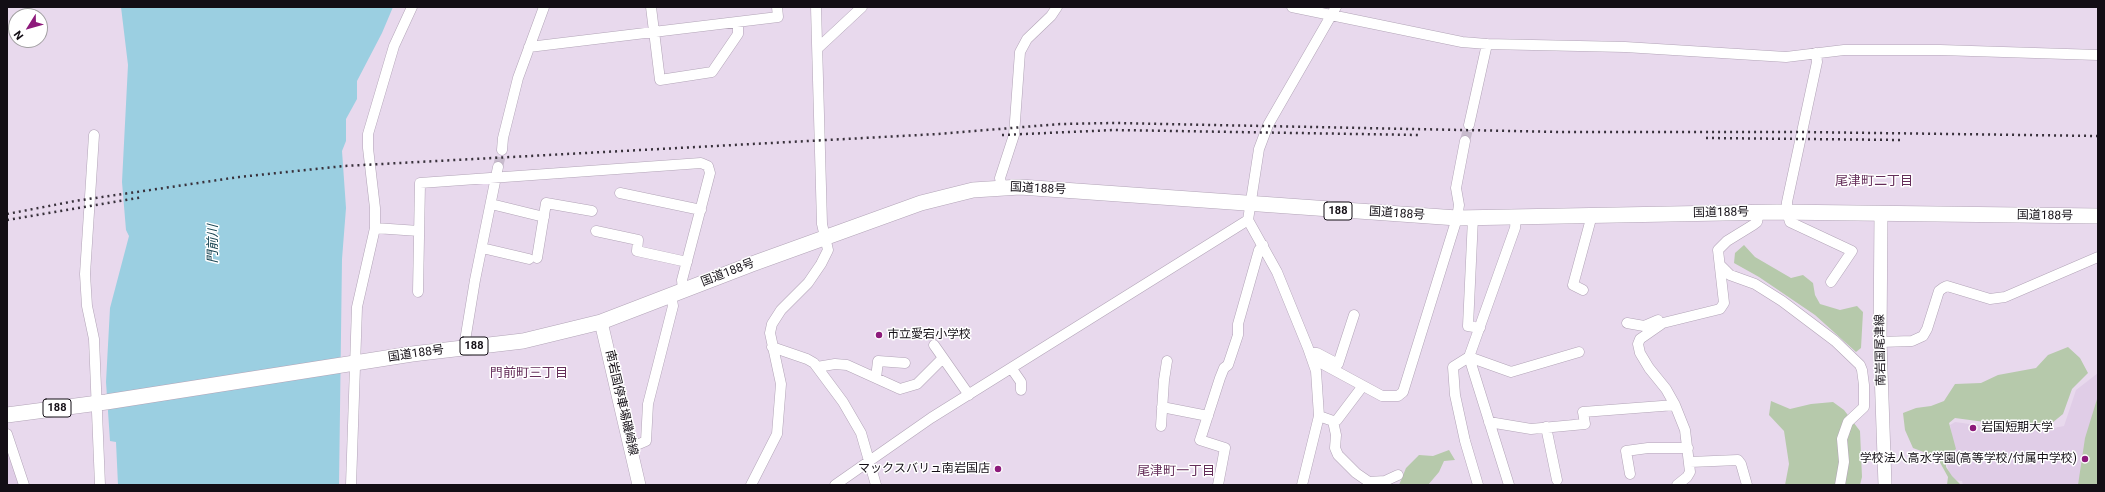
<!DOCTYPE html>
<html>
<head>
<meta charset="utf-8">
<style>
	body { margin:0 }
	#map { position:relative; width:2105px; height:492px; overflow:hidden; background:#e8d9ed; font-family:Roboto,sans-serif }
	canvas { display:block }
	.frame { position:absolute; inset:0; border:8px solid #130e15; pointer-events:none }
	.north { position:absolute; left:8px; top:8px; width:40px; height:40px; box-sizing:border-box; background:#fff; border:1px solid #a19fa1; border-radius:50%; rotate:233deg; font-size:11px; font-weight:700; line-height:16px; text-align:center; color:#130e15 }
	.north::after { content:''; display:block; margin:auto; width:14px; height:18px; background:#8d1a7b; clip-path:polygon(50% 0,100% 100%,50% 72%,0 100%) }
</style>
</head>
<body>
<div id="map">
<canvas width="2105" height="492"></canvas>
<div class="frame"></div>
<div class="north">N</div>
</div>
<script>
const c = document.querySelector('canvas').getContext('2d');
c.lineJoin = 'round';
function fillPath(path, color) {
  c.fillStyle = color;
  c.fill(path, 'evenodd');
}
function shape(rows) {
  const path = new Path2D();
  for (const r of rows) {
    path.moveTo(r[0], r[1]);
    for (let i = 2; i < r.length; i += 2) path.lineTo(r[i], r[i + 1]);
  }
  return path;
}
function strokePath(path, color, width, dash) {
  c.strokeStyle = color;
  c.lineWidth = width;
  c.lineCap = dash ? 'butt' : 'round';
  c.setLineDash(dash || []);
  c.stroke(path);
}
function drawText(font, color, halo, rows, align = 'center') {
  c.font = font + ' Roboto,"Noto Sans JP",sans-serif';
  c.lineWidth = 3;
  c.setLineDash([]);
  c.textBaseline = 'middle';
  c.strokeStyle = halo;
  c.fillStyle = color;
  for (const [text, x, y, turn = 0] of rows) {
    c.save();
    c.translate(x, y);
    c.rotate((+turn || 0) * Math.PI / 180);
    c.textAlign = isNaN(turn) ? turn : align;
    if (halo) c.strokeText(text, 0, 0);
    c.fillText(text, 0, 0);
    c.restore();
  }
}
fillPath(shape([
	[2098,373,2098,485,1963,485,1962,481,1951,480,1946,461,1955,456,1950,425,1955,422,2020,431,2048,429,2064,426,2076,390],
	[7,445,20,485,7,485]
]), '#e0cde7');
fillPath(shape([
	[1744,245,1755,257,1791,278,1803,275,1813,283,1815,295,1820,304,1840,310,1857,306,1863,312,1861,348,1856,352,1815,315,1759,277,1734,263,1735,253],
	[2068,347,2080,358,2088,373,2072,389,2063,414,2052,423,2022,427,1955,418,1949,423,1956,449,1946,458,1946,467,1952,476,1961,485,1947,485,1948,477,1937,457,1913,448,1905,430,1903,413,1916,408,1931,406,1944,401,1955,384,1981,383,1998,375,2036,368,2048,355],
	[2098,396,2098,485,2078,485,2085,438],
	[1771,401,1790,409,1811,404,1833,402,1844,410,1860,431,1862,477,1860,485,1785,485,1789,464,1784,431,1769,415],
	[1449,450,1455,460,1444,461,1439,472,1428,485,1399,485,1406,468,1419,455,1433,456]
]), '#b6c9ab');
fillPath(shape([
	[121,7,393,7,382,33,357,81,357,99,346,119,346,141,342,151,346,208,342,259,339,485,118,485,116,442,110,441,106,382,110,308,129,236,126,230,122,182,128,65]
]), '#9bcfe1');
strokePath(shape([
	[1465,141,1469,125],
	[498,167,502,150]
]), '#c8bbcd', 10, [10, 5]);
const minor = shape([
	[651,7,660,80,712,72,738,34,738,22],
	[1292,7,1462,42,1487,44,1625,47,1786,57,1844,50,1940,50,2098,55],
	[529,47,778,17,777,7],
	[818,48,862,7],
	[1816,53,1817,62,1787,202,1787,212,1790,222,1852,251,1831,282],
	[1469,125,1487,44],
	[94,135,85,274,87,306,94,339,100,485],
	[502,150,503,138,518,78,544,7],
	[1002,188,1000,178,1014,135,1020,52,1027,39,1051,16,1057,7],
	[620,193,701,210],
	[491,204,544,217],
	[1473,218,1468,326,1480,328],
	[1248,220,1277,272,1308,348,1316,371,1319,416,1302,485],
	[375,228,419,231],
	[596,231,638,240,637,251,687,262],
	[482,248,529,259],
	[537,258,546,203,592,211],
	[1720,265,1730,275,1755,284,1782,301,1835,341,1860,365,1862,370,1864,385,1864,407,1848,422,1842,439,1844,462,1840,485],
	[1583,290,1573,285,1592,215],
	[418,292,420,183,701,163,708,166,710,173,682,280,683,290],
	[1627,323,1644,326,1658,320],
	[1880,342,1912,341,1923,336,1927,329,1939,291,1943,288,1947,286,1990,299,2005,297,2098,257],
	[934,345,969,395],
	[464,347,475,280,498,167],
	[772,347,807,359,814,363,843,402,861,433,876,485],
	[1310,353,1317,353,1338,364,1354,315],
	[1314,363,1321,363,1382,396,1398,396,1403,392,1457,218,1459,205,1456,188,1465,141],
	[817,367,835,364,847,365,900,389,917,384,943,358],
	[1012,369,1021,382,1021,390],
	[876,378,878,361,905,363],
	[1162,407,1208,416],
	[1319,416,1333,421,1337,420,1362,387],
	[1333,421,1336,435,1335,448,1338,455,1356,473,1369,482,1385,481,1398,475],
	[1489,422,1531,429,1585,424,1583,412,1675,405],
	[1161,426,1164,380,1167,361],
	[1546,427,1557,480],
	[7,434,24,485],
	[632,447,646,441,648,404,673,306,671,295],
	[1690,462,1738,460,1741,464,1747,485],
	[1630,474,1626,451,1648,448,1688,448],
	[351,485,357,307,375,228,375,208,368,148,368,134,394,46,412,7],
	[751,485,777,434,781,384,770,333,772,324,781,310,808,283,821,264,828,250,822,224,816,7],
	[835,485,931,418,1248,220,1259,149,1268,125,1336,7],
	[1218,485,1225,448,1200,440,1220,378,1224,368,1228,365,1238,335,1238,324,1259,250,1263,245],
	[1478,485,1465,441,1455,395,1453,367,1469,357,1511,372,1579,352],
	[1509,485,1469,357,1515,228,1516,217],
	[1677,485,1687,477,1690,472,1685,430,1675,405,1666,389,1649,368,1640,353,1638,344,1640,339,1663,323,1720,309,1724,303,1718,250,1727,241,1753,225,1757,222,1759,212]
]);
const major = shape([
	[1881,214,1880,342,1885,485],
	[601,322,639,485]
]);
const highway = shape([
	[7,415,106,402,412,354,523,341,601,322,752,264,921,203,973,190,1020,187,1457,218,1777,212,2098,216]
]);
strokePath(minor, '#b2a4b7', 11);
strokePath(major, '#b2a4b7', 14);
strokePath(highway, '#b2a4b7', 16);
strokePath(minor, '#fff', 10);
strokePath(major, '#fff', 13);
strokePath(highway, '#fff', 15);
strokePath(shape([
	[1002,135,1114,130,1418,135],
	[1706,138,1904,140],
	[7,214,75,201,239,177,344,166,938,134,1060,124,1114,123,1561,132,1803,132,2098,136],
	[7,220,143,197]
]), '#38313b', 2.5, [2, 4]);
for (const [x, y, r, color] of [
	[879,335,4,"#8d1a7b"],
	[1973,428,4,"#8d1a7b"],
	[2085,459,4,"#8d1a7b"],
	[998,469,4,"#8d1a7b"]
]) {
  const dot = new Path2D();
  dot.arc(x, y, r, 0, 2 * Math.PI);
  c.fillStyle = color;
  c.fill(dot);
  strokePath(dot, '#fff', 1.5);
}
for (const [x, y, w] of [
	[1338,211,28],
	[474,346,28],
	[57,408,28]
]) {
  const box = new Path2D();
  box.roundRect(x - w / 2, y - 9, w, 18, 3);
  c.fillStyle = '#fff';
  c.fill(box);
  strokePath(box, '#130e15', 1);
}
drawText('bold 11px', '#130e15', null, [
	["188",1338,211],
	["188",474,346],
	["188",57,408]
]);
drawText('12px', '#130e15', '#fff', [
	["国道188号",1038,189,3],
	["国道188号",1721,213,-1],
	["国道188号",1397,214,4],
	["国道188号",2045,216,1],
	["国道188号",728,273,-21],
	["南岩国尾津線",1881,350,-91],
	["国道188号",416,354,-8],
	["南岩国停車場磯崎線",621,403,77]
]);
drawText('12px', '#130e15', '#fff', [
	["市立愛宕小学校",887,335],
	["岩国短期大学",1981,428],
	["学校法人高水学園(高等学校/付属中学校)",2077,459,"right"],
	["マックスバリュ南岩国店",990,469,"right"]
], 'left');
drawText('13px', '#642d59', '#fff', [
	["尾津町二丁目",1874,182],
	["門前町三丁目",529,374],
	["尾津町一丁目",1176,472]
]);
drawText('italic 13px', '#164351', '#fff', [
	["門前川",214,244,-90]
]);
</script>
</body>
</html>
